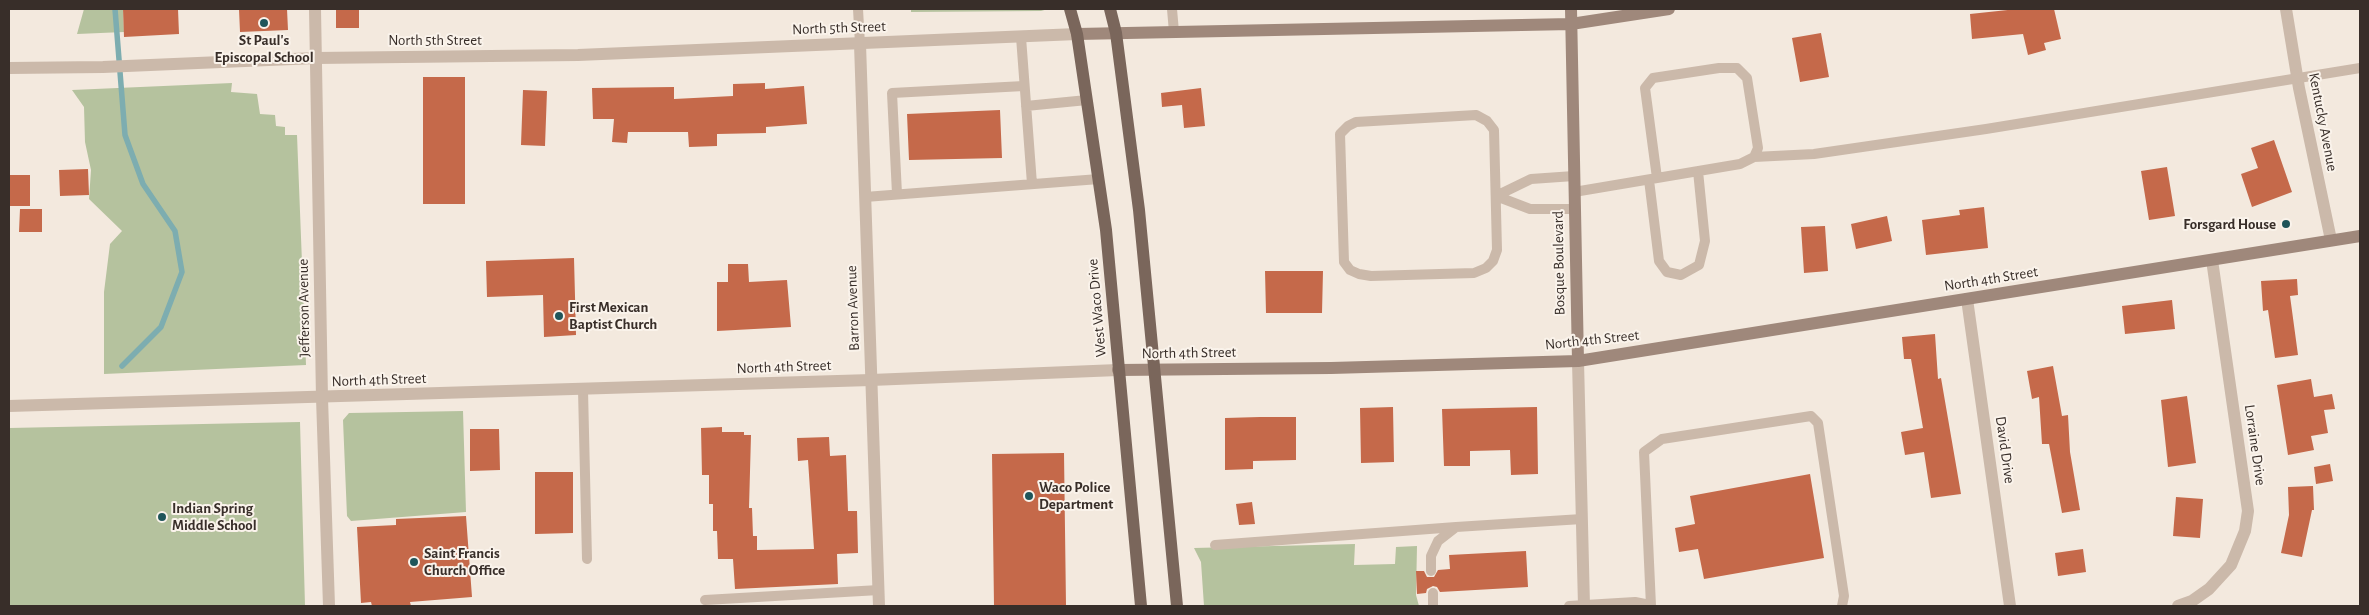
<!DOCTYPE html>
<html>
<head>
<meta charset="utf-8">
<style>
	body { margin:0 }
	#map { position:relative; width:2369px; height:615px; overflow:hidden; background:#f3e9de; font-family:"Alegreya Sans",sans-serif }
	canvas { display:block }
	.frame { position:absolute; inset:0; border:10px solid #382e29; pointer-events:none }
</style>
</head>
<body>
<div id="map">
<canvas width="2369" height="615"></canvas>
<div class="frame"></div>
</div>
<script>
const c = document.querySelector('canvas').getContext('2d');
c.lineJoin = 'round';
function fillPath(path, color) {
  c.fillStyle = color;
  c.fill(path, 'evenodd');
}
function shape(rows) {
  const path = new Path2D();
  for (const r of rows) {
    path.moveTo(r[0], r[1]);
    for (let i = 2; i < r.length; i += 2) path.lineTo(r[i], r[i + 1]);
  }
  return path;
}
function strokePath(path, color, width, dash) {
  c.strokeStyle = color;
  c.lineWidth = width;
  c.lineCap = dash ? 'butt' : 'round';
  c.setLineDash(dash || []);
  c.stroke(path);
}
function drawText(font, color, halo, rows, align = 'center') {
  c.font = font + ' "Alegreya Sans",sans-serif';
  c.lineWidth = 4;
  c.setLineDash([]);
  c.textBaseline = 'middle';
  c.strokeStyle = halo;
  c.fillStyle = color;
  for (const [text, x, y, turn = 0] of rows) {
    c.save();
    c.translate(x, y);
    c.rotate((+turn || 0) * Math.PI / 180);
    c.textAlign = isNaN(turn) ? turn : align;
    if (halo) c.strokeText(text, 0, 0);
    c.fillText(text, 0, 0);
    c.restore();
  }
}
fillPath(shape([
	[84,9,123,9,124,32,77,34],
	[911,9,1048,9,1041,11,911,12],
	[232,83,231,92,257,94,260,114,275,115,276,126,285,127,285,135,297,135,306,365,104,374,104,292,110,244,122,231,89,199,91,170,85,142,84,107,72,90],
	[463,411,466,512,351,521,347,516,343,420,349,413],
	[300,422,305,606,9,606,9,428],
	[1355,544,1354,565,1395,564,1396,547,1417,546,1416,595,1419,606,1204,606,1201,562,1194,548]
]), '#b5c29e');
strokePath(shape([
	[115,9,125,135,143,184,175,231,182,272,161,327,122,366]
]), '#7dadb0', 5.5);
fillPath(shape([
	[123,9,178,9,179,34,124,37],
	[239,9,287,9,288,30,240,32],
	[336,9,359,9,359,28,336,28],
	[2017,9,2054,9,2061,39,2044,43,2046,50,2028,55,2023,34,1972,39,1970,14],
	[1821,33,1829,77,1800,82,1792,38],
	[423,77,465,77,465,204,423,204],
	[765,83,765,89,804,86,807,124,766,127,766,133,717,134,717,146,689,147,688,132,628,132,627,143,612,142,614,119,593,119,592,88,674,87,674,99,733,96,733,84],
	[1201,88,1205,126,1184,128,1182,105,1162,107,1161,93],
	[523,90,547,91,545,146,521,145],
	[1000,110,1002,158,909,160,907,114],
	[2274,140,2292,192,2252,207,2241,174,2258,168,2251,148],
	[2167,167,2175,216,2149,220,2141,171],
	[88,169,89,195,60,196,59,170],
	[9,175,30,175,30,206,9,206],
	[1984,207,1988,248,1926,255,1922,220,1960,215,1959,210],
	[20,209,42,209,42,232,19,232],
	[1887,216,1892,241,1856,249,1851,224],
	[1825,226,1828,271,1804,273,1801,227],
	[574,258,576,335,544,337,543,295,487,297,486,261],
	[728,264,748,264,749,282,787,280,791,327,717,331,717,282,728,282],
	[1265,271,1323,271,1322,313,1266,313],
	[2297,279,2298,295,2290,296,2298,355,2275,358,2268,310,2263,311,2261,281],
	[2172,300,2175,329,2125,334,2122,306],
	[1935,334,1938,379,1941,378,1961,494,1931,498,1924,452,1905,455,1901,432,1923,428,1911,359,1904,359,1902,337],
	[2053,366,2062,416,2068,415,2070,452,2080,510,2062,513,2049,444,2042,444,2039,397,2032,399,2027,371],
	[2311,379,2314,397,2332,394,2335,409,2324,410,2328,433,2311,436,2314,450,2288,455,2277,385],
	[2187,396,2196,463,2168,467,2161,400],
	[1393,407,1394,462,1361,463,1360,408],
	[1537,407,1538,474,1511,475,1510,450,1470,451,1470,466,1444,466,1442,409],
	[1260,417,1296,417,1296,460,1253,461,1253,469,1225,470,1225,418],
	[722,427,722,432,744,432,744,435,751,435,749,508,752,508,753,536,757,536,757,550,814,549,808,460,798,461,797,438,829,437,830,456,846,455,848,511,857,511,858,553,837,554,838,584,735,589,733,559,718,559,717,531,713,531,713,504,709,504,709,475,702,475,701,428],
	[470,429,499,429,500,470,470,471],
	[1064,453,1066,606,994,606,992,454],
	[2330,464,2333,481,2316,484,2314,467],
	[535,472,573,472,573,533,535,534],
	[1810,474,1824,558,1704,579,1698,549,1679,552,1675,528,1695,524,1690,496],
	[2313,486,2314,510,2312,510,2302,557,2281,553,2289,515,2288,487],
	[2176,497,2203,499,2200,538,2173,536],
	[1252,502,1255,524,1239,525,1236,504],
	[466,516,472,597,410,602,411,606,372,606,371,602,361,603,357,527,396,525,396,519],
	[2083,549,2086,572,2058,576,2055,553],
	[1526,551,1528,587,1440,592,1437,587,1433,586,1427,589,1426,593,1417,594,1416,571,1424,571,1427,577,1434,577,1438,570,1450,569,1449,555]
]), '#c5694a');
strokePath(shape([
	[858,9,860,44],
	[1172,9,1174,32],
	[1021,37,1032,184],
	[1026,106,1087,100],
	[1476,115,1487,121,1494,130,1497,250,1493,261,1486,268,1474,273,1371,276,1359,274,1350,270,1344,262,1340,134,1348,126,1356,122,1476,115],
	[1754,157,1814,154,1986,129,2360,68],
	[1649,180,1659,261,1667,272,1681,275,1699,265,1705,241,1698,171],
	[1574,192,1740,164,1754,157,1758,148,1747,78,1737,68,1719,68,1653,78,1645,88,1657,178],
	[897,194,892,93,1024,86],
	[1496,196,1531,179,1574,176],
	[1496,196,1530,209,1574,209],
	[865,197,1099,179],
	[583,390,587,559],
	[1215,545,1456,527],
	[1431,571,1431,556,1438,541,1456,527,1582,519],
	[1433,593,1433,606],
	[705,600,879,590],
	[1569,606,1635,602,1650,605],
	[1651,606,1644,452,1662,439,1811,416,1818,423,1844,596,1842,606]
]), '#cbb9aa', 10);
strokePath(shape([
	[315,9,322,398,329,606],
	[2286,9,2299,88,2331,240],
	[860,44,879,606],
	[1967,299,2010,606],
	[1578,361,1584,606],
	[2178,606,2192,601,2209,589,2231,565,2245,531,2248,511,2212,260]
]), '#cbb9aa', 12);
strokePath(shape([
	[9,68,103,67,316,58,578,55,1077,34],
	[9,406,871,380,1118,370]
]), '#cbb9aa', 12);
strokePath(shape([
	[1571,9,1578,361],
	[1077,34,1571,24,1669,9],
	[1118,370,1331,368,1578,361,2360,236]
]), '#9f887b', 12);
strokePath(shape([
	[1070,9,1077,34,1106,230,1141,606],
	[1110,9,1116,33,1139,210,1177,606]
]), '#7a665b', 12);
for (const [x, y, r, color] of [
	[264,23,5,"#1f555a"],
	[2286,224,5,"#1f555a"],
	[559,316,5,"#1f555a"],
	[1029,496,5,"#1f555a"],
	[162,517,5,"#1f555a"],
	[414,562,5,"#1f555a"]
]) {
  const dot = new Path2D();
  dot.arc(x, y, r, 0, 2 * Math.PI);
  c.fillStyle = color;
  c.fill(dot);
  strokePath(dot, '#faf3eb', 2);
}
drawText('15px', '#382e29', '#faf3eb', [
	["North 5th Street",839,28,-2],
	["North 5th Street",435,40],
	["Kentucky Avenue",2323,122,79],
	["Bosque Boulevard",1559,263,-91],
	["North 4th Street",1991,279,-9],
	["Jefferson Avenue",304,308,-91],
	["Barron Avenue",853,308,-92],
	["West Waco Drive",1097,308,-95],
	["North 4th Street",1592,340,-6],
	["North 4th Street",1189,353,-1],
	["North 4th Street",784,367,-2],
	["North 4th Street",379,380,-2],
	["Lorraine Drive",2255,445,82],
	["David Drive",2005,450,82]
]);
drawText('bold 15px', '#382e29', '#faf3eb', [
	["St Paul's",264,40,"center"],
	["Episcopal School",264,57,"center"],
	["Forsgard House",2276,224,"right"],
	["First Mexican",569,307],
	["Baptist Church",569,324],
	["Waco Police",1039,487],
	["Department",1039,504],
	["Indian Spring",172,508],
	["Middle School",172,525],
	["Saint Francis",424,553],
	["Church Office",424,570]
], 'left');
</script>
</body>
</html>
